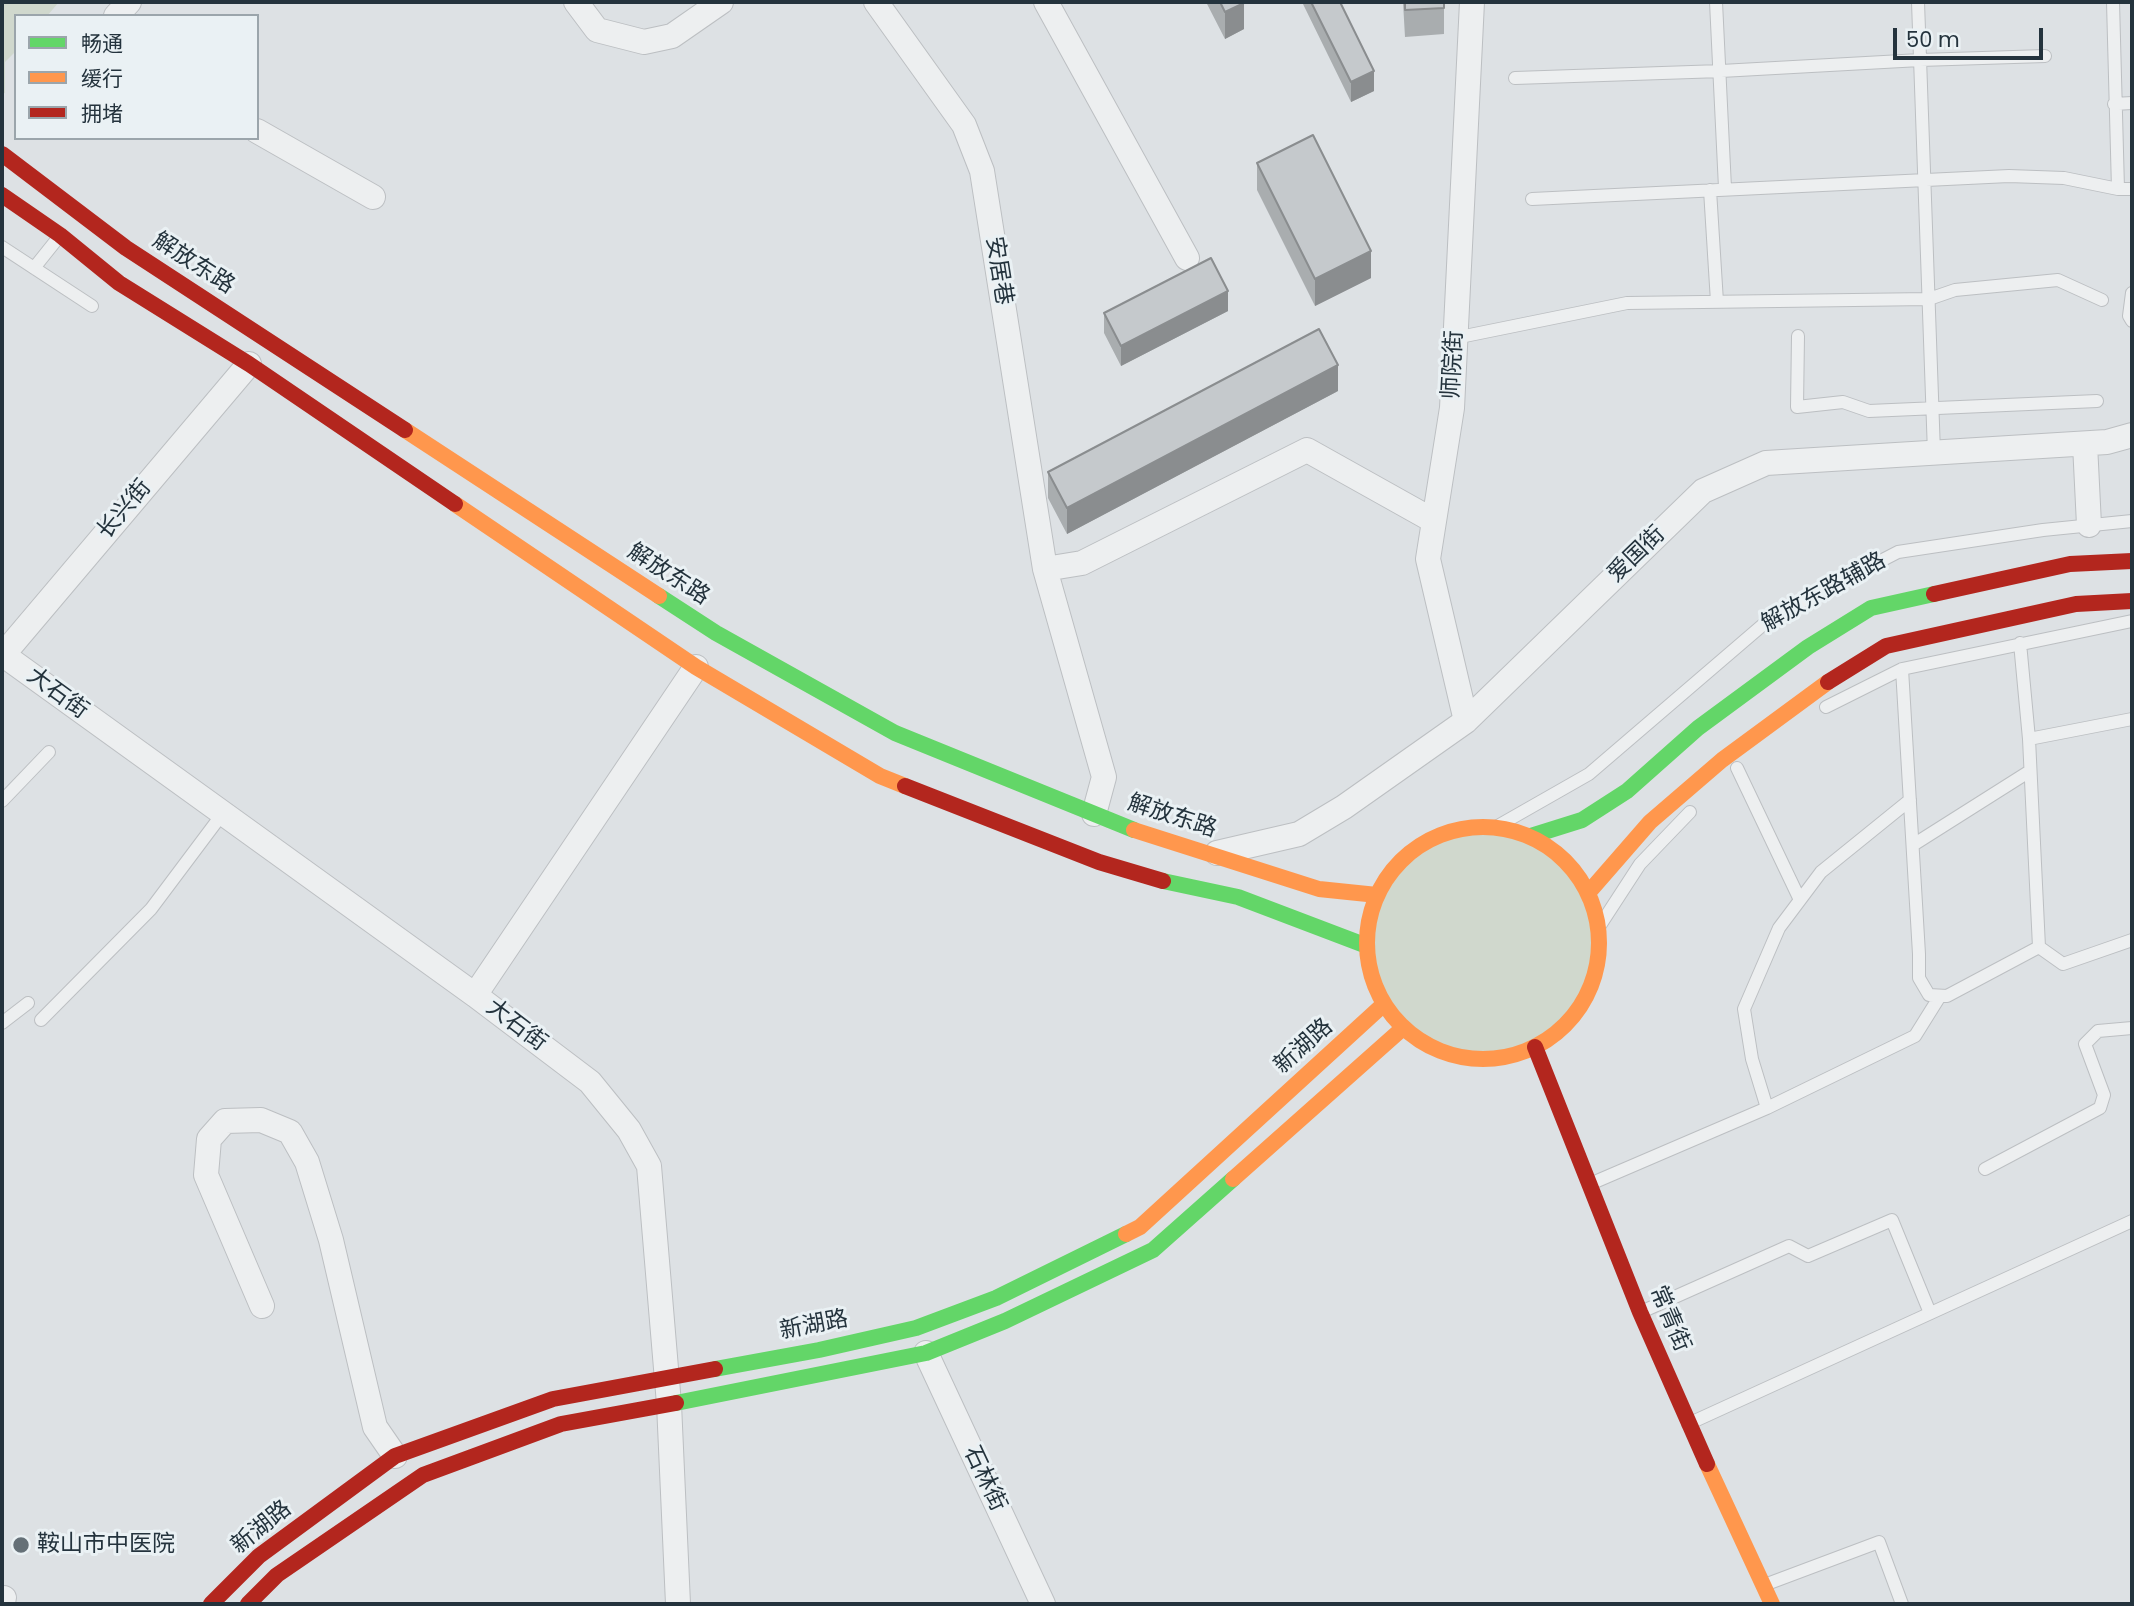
<!DOCTYPE html>
<html>
<head>
<meta charset="utf-8">
<style>
	body { margin:0 }
	#map { position:relative; width:2134px; height:1606px; overflow:hidden; background:#dde1e4; font-family:Poppins,"Noto Sans SC",sans-serif }
	canvas { display:block }
	.frame { position:absolute; inset:0; border:4px solid #24333d; pointer-events:none }
	.legend { position:absolute; left:14px; top:14px; width:245px; height:126px; box-sizing:border-box; background:#eaf1f4; border:2px solid #9ba5ab; margin:0; padding:9px 12px; list-style:none; font-size:21px; color:#24333d }
	.legend li { display:flex; align-items:center; gap:14px; height:35px }
	.legend b { width:35px; border:2px solid #9ba5ab }
	.scale { position:absolute; left:1893px; top:28px; width:150px; height:32px; box-sizing:border-box; border:4px solid #24333d; border-top:0; padding-left:9px; font-size:21px; line-height:24px; white-space:nowrap; color:#24333d; -webkit-text-stroke:5px #eaf1f4; paint-order:stroke }
</style>
</head>
<body>
<div id="map">
<canvas width="2134" height="1606"></canvas>
<div class="frame"></div>
<ul class="legend">
<li><b style="height:9px;background:#63d668"></b>畅通</li>
<li><b style="height:9px;background:#ff974d"></b>缓行</li>
<li><b style="height:9px;background:#b3261e"></b>拥堵</li>
</ul>
<div class="scale">50 m</div>
</div>
<script>
const c = document.querySelector('canvas').getContext('2d');
c.lineJoin = 'round';
function fillPath(path, color) {
  c.fillStyle = color;
  c.fill(path, 'evenodd');
}
function shape(rows) {
  const path = new Path2D();
  for (const r of rows) {
    if (r.length === 3) {
      path.moveTo(r[0] + r[2], r[1]);
      path.arc(r[0], r[1], r[2], 0, 2 * Math.PI);
      continue;
    }
    path.moveTo(r[0], r[1]);
    for (let i = 2; i < r.length; i += 2) path.lineTo(r[i], r[i + 1]);
  }
  return path;
}
function strokePath(path, color, width, dash) {
  c.strokeStyle = color;
  c.lineWidth = width;
  c.lineCap = dash ? 'butt' : 'round';
  c.setLineDash(dash || []);
  c.stroke(path);
}
function drawText(font, color, halo, rows, align = 'center') {
  c.font = font + ' Poppins,"Noto Sans SC",sans-serif';
  c.lineWidth = 6;
  c.setLineDash([]);
  c.textBaseline = 'middle';
  c.strokeStyle = halo;
  c.fillStyle = color;
  for (const [text, x, y, turn = 0] of rows) {
    c.save();
    c.translate(x, y);
    c.rotate((+turn || 0) * Math.PI / 180);
    c.textAlign = isNaN(turn) ? turn : align;
    if (halo) c.strokeText(text, 0, 0);
    c.fillText(text, 0, 0);
    c.restore();
  }
}
fillPath(shape([
	[2,2,59,2,47,16,16,16,16,51,5,62,5,93,2,94],
	[1484,943,116]
]), '#d0d8cd');
const lane = shape([
	[1716,2,1725,188],
	[1918,2,1934,453],
	[2113,2,2118,189,2132,189],
	[1515,78,1721,71,1920,60,2045,56],
	[2114,104,2132,103],
	[1710,190,1717,302],
	[1532,199,2009,176,2064,178,2118,189],
	[2,247,92,306],
	[34,268,58,238],
	[2132,293,2129,316,2132,321],
	[1798,336,1797,407,1843,402,1869,411,2097,401],
	[1455,338,1627,303,1929,299,1955,290,2058,280,2102,300],
	[2020,643,2029,739,2039,947,2063,964,2132,940],
	[1902,669,1919,954,1919,978,1929,995,1947,996,2039,947],
	[1826,707,1902,669,2132,621],
	[2029,739,2132,719],
	[1737,768,1800,900],
	[2,801,49,752],
	[1496,827,1589,774,1772,617,1898,552,2043,530,2132,521],
	[1913,845,2030,771],
	[1599,927,1640,864,1690,812],
	[41,1020,151,909,223,813],
	[2,1023,28,1003],
	[1767,1108,1752,1059,1744,1009,1779,928,1821,872,1910,800],
	[1985,1169,2100,1108,2104,1095,2085,1044,2098,1031,2132,1028],
	[1590,1184,1767,1108,1915,1036,1940,996],
	[1641,1312,1789,1246,1808,1256,1892,1220,1930,1313],
	[1688,1424,2132,1221],
	[1767,1584,1879,1542,1902,1604]
]);
const street = shape([
	[576,2,597,30,644,42,672,36,721,2],
	[876,2,964,125,982,171,1045,569,1104,777,1094,814],
	[1046,2,1187,258],
	[116,16,129,2],
	[257,131,373,197],
	[2085,444,2089,525],
	[1045,569,1082,563,1307,450,1434,521],
	[2,654,475,995,590,1082,629,1130,649,1166,669,1404,678,1604],
	[2,656,249,364],
	[1466,721,1428,559,1452,408,1472,2],
	[1217,853,1299,834,1344,807,1466,721,1703,491,1766,463,2107,442,2132,435],
	[475,995,696,667],
	[262,1306,206,1175,209,1139,225,1121,261,1120,290,1132,307,1162,331,1240,375,1427,395,1456],
	[926,1353,1043,1604],
	[2,1600,4,1598]
]);
strokePath(lane, '#bcbfc2', 14);
strokePath(street, '#bcbfc2', 26);
strokePath(lane, '#edeff0', 12);
strokePath(street, '#edeff0', 24);
strokePath(shape([
	[659,596,716,633,895,733,1134,830],
	[1531,836,1582,820,1627,791,1698,728,1808,647,1871,608,1934,594],
	[1163,881,1238,897,1367,946],
	[715,1369,819,1350,916,1328,996,1298,1126,1234],
	[676,1403,926,1353,1005,1321,1153,1250,1233,1179]
]), '#63d668', 16);
strokePath(shape([
	[405,430,659,596],
	[455,504,696,667,880,776,905,786],
	[1483,943,116],
	[1134,830,1319,889,1377,895],
	[1589,892,1650,822,1722,760,1828,682],
	[1233,1179,1403,1028],
	[1126,1234,1140,1227,1384,1004],
	[1707,1464,1772,1604]
]), '#ff974d', 16);
strokePath(shape([
	[2,154,126,248,405,430],
	[2,195,60,235,119,283,249,364,455,504],
	[1934,594,2070,564,2132,561],
	[1828,682,1886,646,2076,604,2132,601],
	[905,786,1099,862,1163,881],
	[1535,1047,1640,1312,1707,1464],
	[211,1604,259,1556,395,1456,553,1399,715,1369],
	[248,1604,277,1575,423,1475,561,1424,676,1403]
]), '#b3261e', 16);
fillPath(shape([
	[1206,2,1244,2,1244,29,1225,39],
	[1302,2,1340,2,1374,91,1351,102],
	[1403,2,1444,2,1444,34,1405,37],
	[1257,163,1371,278,1315,306,1257,190],
	[1228,311,1121,366,1104,333,1104,313],
	[1338,391,1067,534,1048,498,1048,472]
]), '#a9adaf');
fillPath(shape([
	[1244,3,1244,29,1225,39,1225,12],
	[1374,71,1374,91,1351,102,1351,82],
	[1371,251,1371,278,1315,306,1315,279],
	[1228,291,1228,311,1121,366,1121,346],
	[1338,365,1338,391,1067,534,1067,508]
]), '#8a8d8f');
const building = shape([
	[1220,2,1244,2,1244,3,1225,12,1220,2],
	[1311,2,1340,2,1374,71,1351,82,1311,2],
	[1405,2,1444,2,1444,8,1405,10,1405,2],
	[1313,135,1371,251,1315,279,1257,163,1313,135],
	[1211,258,1228,291,1121,346,1104,313,1211,258],
	[1319,329,1338,365,1067,508,1048,472,1319,329]
]);
fillPath(building, '#c5c9cc');
strokePath(building, '#8a8d8f', 2);
for (const [x, y, r, color] of [
	[21,1545,9,"#657077"]
]) {
  const dot = new Path2D();
  dot.arc(x, y, r, 0, 2 * Math.PI);
  c.fillStyle = color;
  c.fill(dot);
  strokePath(dot, '#eaf1f4', 2.5);
}
drawText('23px', '#24333d', '#eaf1f4', [
	["解放东路",193,264,33],
	["安居巷",998,271,81],
	["师院街",1454,365,-87],
	["长兴街",125,510,-50],
	["爱国街",1637,555,-44],
	["解放东路",668,575,33],
	["解放东路辅路",1824,593,-29],
	["大石街",57,694,36],
	["解放东路",1172,817,18],
	["大石街",516,1026,37],
	["新湖路",1304,1047,-42],
	["常青街",1669,1319,67],
	["新湖路",814,1326,-11],
	["石林街",984,1479,65],
	["新湖路",262,1528,-39]
]);
drawText('23px', '#24333d', '#eaf1f4', [
	["鞍山市中医院",37,1545]
], 'left');
</script>
</body>
</html>
